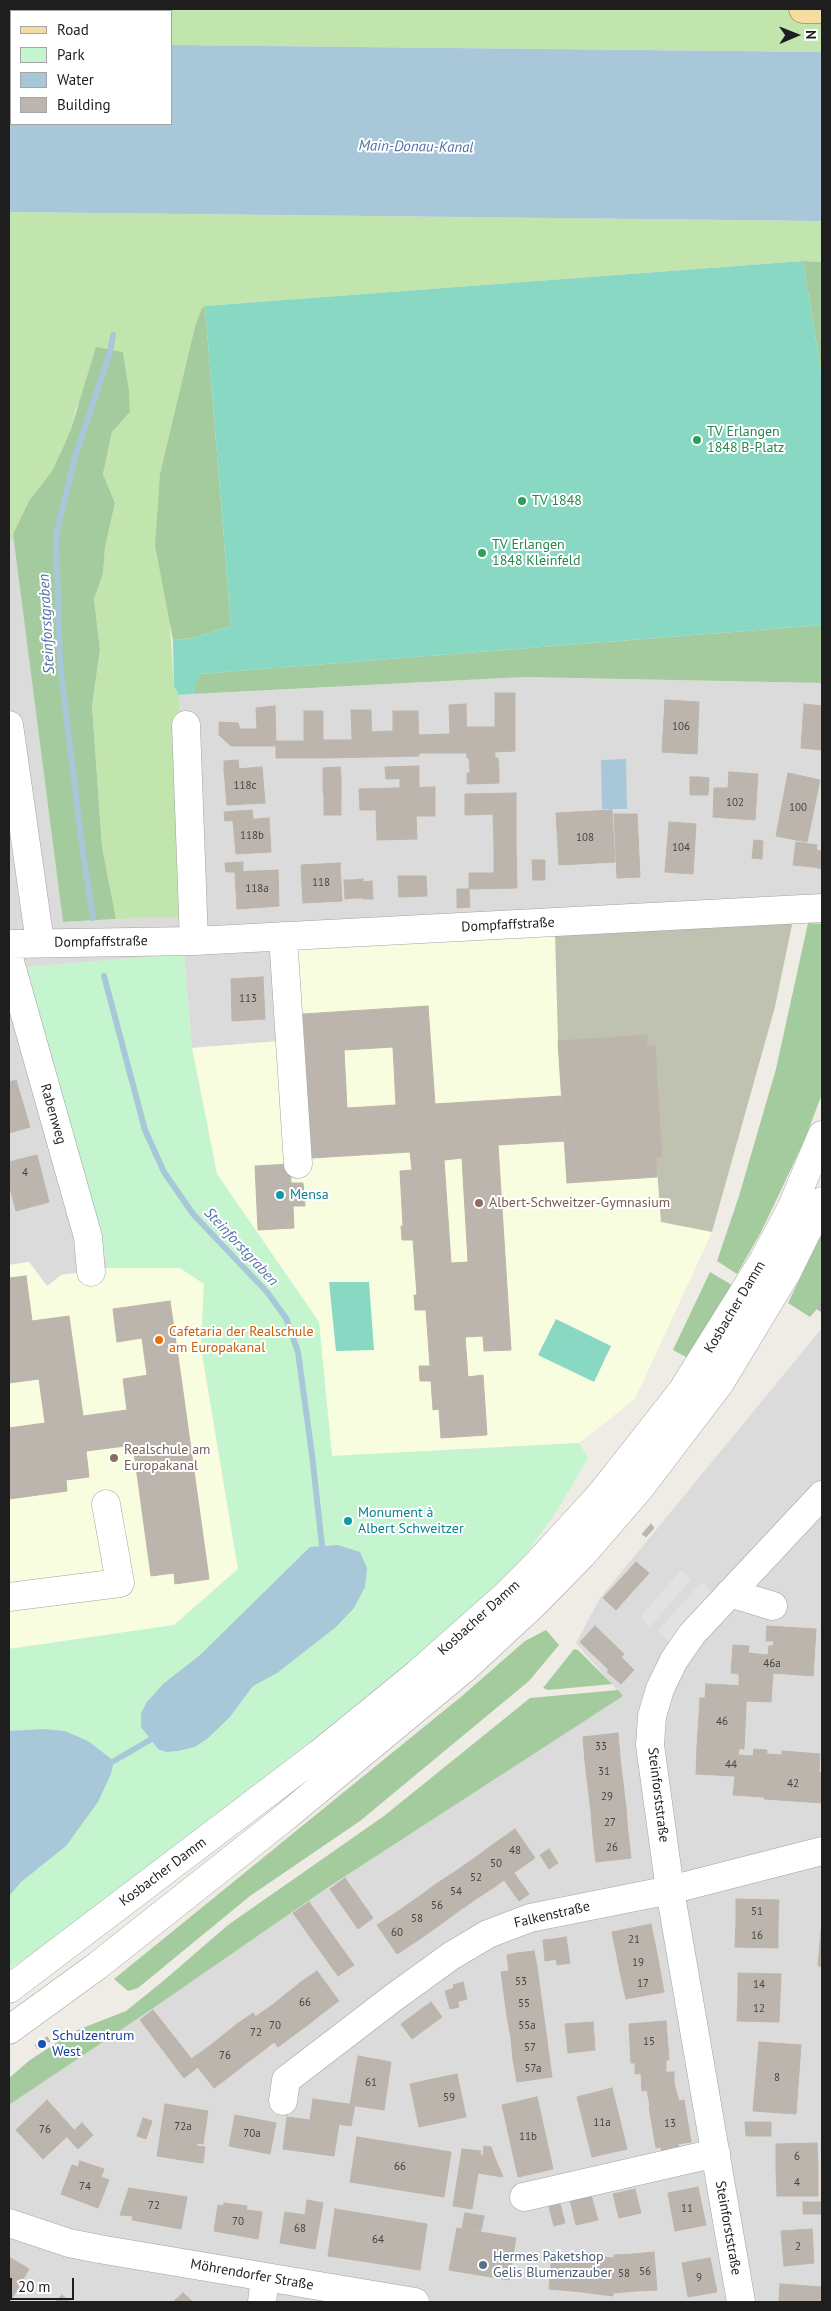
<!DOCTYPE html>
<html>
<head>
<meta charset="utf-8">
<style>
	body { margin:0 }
	#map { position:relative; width:831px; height:2311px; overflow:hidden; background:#eeece5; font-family:"PT Sans",sans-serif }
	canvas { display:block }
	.frame { position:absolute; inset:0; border:10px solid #1e1e1e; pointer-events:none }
	.legend { position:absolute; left:10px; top:10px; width:162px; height:115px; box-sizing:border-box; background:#fff; border:1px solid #a5a5a5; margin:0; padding:6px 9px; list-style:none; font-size:15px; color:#1e1e1e }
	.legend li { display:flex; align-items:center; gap:10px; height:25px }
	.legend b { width:25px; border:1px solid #a5a5a5 }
	.north { position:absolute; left:771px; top:10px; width:50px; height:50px; -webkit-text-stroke:4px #fff; paint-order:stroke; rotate:89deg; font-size:14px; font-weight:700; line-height:20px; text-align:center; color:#1e1e1e }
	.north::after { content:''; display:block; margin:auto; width:18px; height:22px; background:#1e1e1e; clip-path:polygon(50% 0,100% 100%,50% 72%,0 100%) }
	.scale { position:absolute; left:10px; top:2278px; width:64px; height:22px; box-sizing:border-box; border:2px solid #1e1e1e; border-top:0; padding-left:6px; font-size:15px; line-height:18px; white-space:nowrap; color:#1e1e1e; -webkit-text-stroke:4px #fff; paint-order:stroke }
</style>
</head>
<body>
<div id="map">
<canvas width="831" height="2311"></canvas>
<div class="frame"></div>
<ul class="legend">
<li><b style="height:6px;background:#f5dca3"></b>Road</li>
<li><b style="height:14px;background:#c5f5cf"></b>Park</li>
<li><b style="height:14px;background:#a8c8d9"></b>Water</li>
<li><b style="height:14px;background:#bbb5ae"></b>Building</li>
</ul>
<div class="north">N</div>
<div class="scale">20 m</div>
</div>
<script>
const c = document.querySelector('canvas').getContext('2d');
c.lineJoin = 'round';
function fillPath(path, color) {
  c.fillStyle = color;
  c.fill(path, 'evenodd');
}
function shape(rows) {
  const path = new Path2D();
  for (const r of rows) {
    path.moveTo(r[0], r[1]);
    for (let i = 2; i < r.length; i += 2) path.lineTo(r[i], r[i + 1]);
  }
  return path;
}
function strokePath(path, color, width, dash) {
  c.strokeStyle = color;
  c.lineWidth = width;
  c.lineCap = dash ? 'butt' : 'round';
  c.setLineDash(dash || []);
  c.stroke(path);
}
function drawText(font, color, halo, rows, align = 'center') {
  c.font = font + ' "PT Sans",sans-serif';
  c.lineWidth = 4;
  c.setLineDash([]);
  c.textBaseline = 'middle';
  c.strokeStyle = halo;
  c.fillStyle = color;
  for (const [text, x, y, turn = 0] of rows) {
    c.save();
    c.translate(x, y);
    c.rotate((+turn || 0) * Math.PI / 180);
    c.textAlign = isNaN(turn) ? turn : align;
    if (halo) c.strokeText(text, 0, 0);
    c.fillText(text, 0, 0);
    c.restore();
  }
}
fillPath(shape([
	[9,540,14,540,63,922,181,916,179,695,524,677,822,683,822,924,793,920,280,1041,192,1048,184,954,27,967,108,1268,47,1286,29,1262,9,1265],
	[822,1328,822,2302,9,2302,9,2105,152,2009,327,1888,622,1696,576,1643,600,1598]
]), '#dcdbdb');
fillPath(shape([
	[793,920,775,1007,712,1232,635,1399,579,1443,332,1456,319,1322,217,1174,192,1048,280,1041,274,949],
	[29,1262,47,1286,61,1275,108,1268,180,1268,204,1284,201,1348,238,1569,174,1625,9,1649,9,1265]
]), '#f9fde0');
fillPath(shape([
	[793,920,775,1007,712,1232,661,1222,656,1157,662,1157,655,1047,647,1047,647,1036,558,1041,555,933]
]), '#c0c2b1');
fillPath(shape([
	[9,9,822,9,822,52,171,45,171,11,11,11,11,44,9,44],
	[9,212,822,221,822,262,803,261,206,306,201,310,160,474,174,686,179,695,181,917,116,919,102,847,92,706,100,650,94,599,103,575,105,547,115,503,103,474,112,432,130,412,129,390,123,352,76,408,71,429,52,471,29,501,13,534,14,540,9,540]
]), '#c2e5ae');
fillPath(shape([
	[803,261,822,262,822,377],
	[205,306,231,626,192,638,173,640,155,545,160,474,195,327,201,310],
	[96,347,123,352,129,390,130,412,112,432,103,474,115,503,105,547,103,574,94,599,100,650,92,706,102,847,116,919,63,922,13,534,29,501,52,471,64,445,71,429],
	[822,625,822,683,524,677,193,694,199,674],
	[808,923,822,924,822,1094,805,1139,781,1190,761,1232,737,1274,717,1261,739,1196,776,1069],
	[822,1233,822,1303,810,1317,788,1303],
	[710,1272,732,1285,688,1358,673,1350],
	[546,1630,559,1645,529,1681,360,1821,250,1896,138,1988,128,1991,114,1979,462,1696,525,1641],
	[574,1649,578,1650,612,1684,548,1690,543,1688],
	[618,1690,623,1696,327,1888,152,2009,9,2105,9,2078,30,2060,75,2031,126,2011,162,1982,228,1925,384,1816,530,1698]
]), '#a4cb9d');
fillPath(shape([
	[184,954,192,1048,217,1174,319,1322,332,1456,579,1443,588,1458,555,1514,523,1558,475,1609,395,1677,134,1878,40,1950,9,1968,9,1649,174,1625,238,1569,201,1347,204,1284,180,1268,108,1268,27,967]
]), '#c5f5cf');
fillPath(shape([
	[803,261,822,377,822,625,200,674,193,694,179,695,174,686,173,640,192,638,231,626,205,306],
	[329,1282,369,1282,374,1350,336,1351],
	[556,1319,611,1346,594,1382,538,1355]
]), '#89d8c3');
fillPath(shape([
	[681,1570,691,1579,650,1627,640,1617],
	[702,1582,714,1593,669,1642,657,1631]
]), '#e2e2e2');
fillPath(shape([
	[9,44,11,44,11,124,171,124,171,45,822,52,822,221,9,212],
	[626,759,627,809,602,809,601,760],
	[338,1545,360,1552,367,1568,365,1587,354,1608,336,1627,277,1673,253,1686,229,1718,207,1739,195,1747,178,1751,166,1752,158,1749,141,1727,141,1714,146,1703,163,1684,200,1655,310,1547],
	[43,1729,65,1731,88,1741,114,1761,111,1774,98,1802,66,1846,21,1882,9,1896,9,1731]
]), '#a8c8d9');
strokePath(shape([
	[93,918,83,854,60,663,56,536,75,457,110,352,113,335],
	[104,976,145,1130,164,1172,193,1214,267,1292,286,1318,298,1352,312,1455,322,1546],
	[114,1761,150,1740]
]), '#a8c8d9', 6);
const building = shape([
	[495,693,515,693,515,751,495,752,495,758,467,758,466,727,495,727,495,693],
	[665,700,699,702,697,754,662,752,665,700],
	[466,704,467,753,419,753,418,735,450,734,449,705,466,704],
	[804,704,822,706,822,750,801,748,804,704],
	[275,706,276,746,231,746,219,735,219,722,238,723,240,729,257,729,256,708,275,706],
	[351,710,371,710,372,757,323,758,323,740,352,740,351,710],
	[304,711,323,711,323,758,276,758,276,741,304,741,304,711],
	[393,711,418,711,419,756,372,757,371,732,393,731,393,711],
	[469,758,498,758,499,772,470,773,469,758],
	[238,760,239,769,224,770,224,761,238,760],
	[419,766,419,778,386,779,385,767,419,766],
	[262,767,265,803,227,805,224,770,262,767],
	[340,767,341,778,323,779,323,768,340,767],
	[499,772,499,783,467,784,467,773,499,772],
	[729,772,758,774,755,820,713,817,714,788,728,788,729,772],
	[788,773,820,780,807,842,776,836,788,773],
	[690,777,700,777,699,795,690,795,690,777],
	[700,777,709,778,708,795,699,795,700,777],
	[341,778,341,787,323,788,323,779,341,778],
	[400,778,419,778,419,788,400,788,400,778],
	[341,787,341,796,324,797,323,788,341,787],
	[435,787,435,816,416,816,417,839,377,840,376,810,360,810,359,789,435,787],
	[516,793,516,844,494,844,493,814,465,815,465,794,516,793],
	[341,796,341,806,324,806,324,797,341,796],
	[324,806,341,806,341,815,324,815,324,806],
	[252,810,253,819,225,821,224,812,252,810],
	[612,810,615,862,559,865,556,813,612,810],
	[614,814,637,814,640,877,617,878,614,814],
	[269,818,271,852,236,854,233,821,269,818],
	[669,822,696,824,693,874,665,872,669,822],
	[754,840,763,841,762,859,752,858,754,840],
	[796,842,817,845,814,867,793,865,796,842],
	[494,844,516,844,517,888,469,889,469,873,494,873,494,844],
	[817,850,822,851,822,869,814,867,817,850],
	[532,860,545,860,545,880,533,880,532,860],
	[243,862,243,872,226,872,225,863,243,862],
	[340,863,342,901,303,903,301,865,340,863],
	[278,870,279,906,237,909,235,872,278,870],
	[398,876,426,876,427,896,399,897,398,876],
	[363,879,363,898,354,898,353,880,363,879],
	[344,880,353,880,354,898,345,899,344,880],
	[372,881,373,899,363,899,363,882,372,881],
	[457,889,469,889,470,907,457,908,457,889],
	[263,977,265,1019,232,1021,231,979,263,977],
	[428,1006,435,1104,562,1096,565,1141,498,1145,511,1350,484,1351,483,1336,465,1337,468,1377,483,1375,487,1435,441,1438,439,1409,433,1410,431,1381,420,1381,419,1366,430,1366,426,1310,415,1310,414,1295,417,1295,413,1240,402,1240,401,1226,403,1226,400,1171,412,1170,410,1152,312,1158,303,1014,428,1006],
	[393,1047,396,1105,347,1108,344,1050,393,1047],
	[462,1158,468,1262,451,1263,444,1160,462,1158],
	[647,1035,647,1047,655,1046,662,1157,656,1157,657,1177,567,1183,558,1041,647,1035],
	[16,1080,30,1127,9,1133,9,1082,16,1080],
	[37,1155,49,1202,16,1211,9,1184,9,1162,37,1155],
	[290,1164,291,1183,303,1183,305,1206,293,1206,294,1228,258,1230,255,1166,290,1164],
	[26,1276,32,1321,69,1316,83,1416,127,1410,123,1379,180,1370,209,1579,175,1584,174,1573,151,1576,133,1445,86,1451,89,1477,66,1480,67,1491,9,1499,9,1428,45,1423,39,1379,9,1383,9,1278,26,1276],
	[170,1301,180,1370,147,1375,142,1338,117,1342,113,1309,170,1301],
	[821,1302,822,1303,822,1312,817,1309,821,1302],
	[651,1524,654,1528,646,1537,642,1534,651,1524],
	[636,1562,649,1573,616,1610,603,1598,636,1562],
	[595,1626,624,1654,609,1670,580,1642,595,1626],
	[767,1626,816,1629,813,1676,773,1673,771,1702,747,1701,747,1686,739,1686,739,1674,731,1673,733,1645,749,1646,748,1653,768,1655,769,1646,773,1646,774,1641,766,1641,767,1626],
	[621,1657,634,1670,621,1684,607,1672,621,1657],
	[706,1684,747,1686,744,1749,697,1747,700,1698,705,1698,706,1684],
	[618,1733,620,1758,585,1762,583,1737,618,1733],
	[697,1747,739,1749,738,1755,753,1756,754,1749,767,1750,764,1797,733,1795,735,1776,696,1774,697,1747],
	[782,1751,820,1754,819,1772,822,1773,822,1803,764,1799,767,1754,782,1755,782,1751],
	[620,1758,623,1783,588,1787,585,1762,620,1758],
	[623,1783,626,1808,591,1812,588,1787,623,1783],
	[626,1808,628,1833,593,1837,591,1812,626,1808],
	[515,1829,535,1858,515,1872,495,1843,515,1829],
	[628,1833,631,1858,596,1862,593,1837,628,1833],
	[495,1843,515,1872,496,1886,476,1857,495,1843],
	[549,1849,558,1863,549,1869,540,1855,549,1849],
	[476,1857,496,1886,476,1899,456,1871,476,1857],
	[456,1871,476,1899,456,1913,436,1884,456,1871],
	[514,1873,529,1894,519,1901,504,1880,514,1873],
	[345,1878,373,1918,358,1929,330,1889,345,1878],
	[436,1884,456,1913,437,1927,417,1898,436,1884],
	[417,1898,437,1927,417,1941,397,1912,417,1898],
	[736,1899,779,1900,778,1924,736,1923,736,1899],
	[309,1902,354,1965,338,1976,293,1913,309,1902],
	[397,1912,417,1941,397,1954,377,1925,397,1912],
	[822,1919,822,1943,820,1943,822,1919],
	[736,1923,778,1924,778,1948,735,1947,736,1923],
	[651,1924,656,1949,617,1957,612,1932,651,1924],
	[566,1937,570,1963,557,1965,554,1939,566,1937],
	[554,1939,557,1959,545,1961,543,1940,554,1939],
	[820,1943,822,1943,822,1966,818,1966,820,1943],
	[656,1949,660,1970,621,1977,617,1957,656,1949],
	[534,1951,537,1967,528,1969,526,1952,534,1951],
	[526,1952,528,1969,519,1970,517,1953,526,1952],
	[517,1953,519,1970,509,1971,507,1955,517,1953],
	[537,1967,540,1989,504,1994,501,1972,537,1967],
	[660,1970,664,1992,626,1999,621,1977,660,1970],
	[317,1971,339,2001,324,2012,301,1982,317,1971],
	[738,1973,781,1974,780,1998,738,1997,738,1973],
	[301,1982,324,2012,309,2024,286,1994,301,1982],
	[463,1982,467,1999,457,2002,453,1985,463,1982],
	[454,1988,459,2007,450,2009,445,1991,454,1988],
	[540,1989,543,2011,507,2016,504,1994,540,1989],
	[286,1994,309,2024,294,2035,271,2006,286,1994],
	[738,1997,780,1998,779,2022,737,2021,738,1997],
	[431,2002,442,2017,412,2039,401,2024,431,2002],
	[271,2006,294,2035,278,2047,255,2017,271,2006],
	[153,2010,198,2067,184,2078,140,2020,153,2010],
	[543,2011,546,2033,511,2038,507,2016,543,2011],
	[253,2013,274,2042,259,2054,237,2024,253,2013],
	[666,2021,669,2060,666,2060,666,2072,635,2074,635,2063,631,2063,629,2024,666,2021],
	[593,2022,595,2050,568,2053,565,2024,593,2022],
	[237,2024,259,2054,244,2065,222,2036,237,2024],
	[546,2033,549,2055,513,2060,511,2038,546,2033],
	[222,2036,244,2065,229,2077,207,2048,222,2036],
	[47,2037,50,2041,38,2049,35,2045,47,2037],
	[759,2042,801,2045,796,2114,753,2111,759,2042],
	[207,2048,229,2077,214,2088,191,2059,207,2048],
	[549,2055,552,2077,517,2082,513,2060,549,2055],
	[358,2056,391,2062,384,2110,350,2105,358,2056],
	[674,2072,674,2083,642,2091,641,2073,674,2072],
	[457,2074,466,2117,442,2122,433,2079,457,2074],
	[433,2079,442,2122,419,2127,410,2084,433,2079],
	[674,2083,679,2101,650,2106,647,2090,674,2083],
	[612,2088,627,2149,592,2157,577,2097,612,2088],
	[537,2097,553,2169,518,2177,502,2105,537,2097],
	[313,2099,355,2105,351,2126,310,2120,313,2099],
	[47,2100,74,2130,43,2159,16,2130,47,2100],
	[684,2100,691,2142,678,2144,679,2150,662,2154,661,2147,656,2148,649,2107,684,2100],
	[165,2104,208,2111,203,2144,197,2143,195,2162,157,2156,165,2104],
	[235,2115,276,2123,270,2154,229,2146,235,2115],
	[287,2117,339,2124,334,2156,283,2149,287,2117],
	[143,2118,152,2121,146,2139,137,2136,143,2118],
	[745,2122,771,2122,771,2136,746,2136,745,2122],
	[82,2123,93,2135,78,2149,67,2137,82,2123],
	[357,2137,451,2152,444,2197,350,2182,357,2137],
	[817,2143,818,2170,776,2170,776,2144,817,2143],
	[197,2146,205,2147,203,2163,195,2162,197,2146],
	[484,2146,491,2147,495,2158,483,2156,484,2146],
	[462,2149,481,2151,480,2155,495,2158,503,2177,478,2173,472,2209,453,2206,462,2149],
	[80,2161,104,2169,101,2177,109,2180,98,2208,61,2194,72,2165,78,2167,80,2161],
	[776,2170,818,2170,818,2196,777,2196,776,2170],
	[698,2187,706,2225,675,2231,668,2193,698,2187],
	[129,2188,187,2197,181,2229,132,2220,133,2216,120,2215,129,2188],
	[635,2189,641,2213,619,2218,613,2194,635,2189],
	[591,2195,598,2220,576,2225,570,2200,591,2195],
	[307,2200,323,2203,315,2249,280,2243,285,2212,305,2215,307,2200],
	[559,2200,565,2223,554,2226,548,2203,559,2200],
	[803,2202,822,2202,822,2214,803,2214,803,2202],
	[224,2203,247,2206,246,2210,262,2212,258,2239,214,2231,218,2205,223,2206,224,2203],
	[335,2209,427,2224,420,2270,328,2256,335,2209],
	[465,2213,484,2216,481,2231,462,2228,465,2213],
	[457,2228,516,2238,509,2280,449,2270,457,2228],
	[812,2229,814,2263,784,2266,781,2231,812,2229],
	[552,2252,576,2254,572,2291,549,2289,552,2252],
	[654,2252,657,2290,636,2291,633,2254,654,2252],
	[576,2254,593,2256,590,2293,572,2291,576,2254],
	[633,2254,636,2291,613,2293,614,2255,633,2254],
	[593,2256,614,2258,613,2296,590,2293,593,2256],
	[9,2257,29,2269,10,2302,9,2302,9,2257],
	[710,2258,717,2292,688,2297,682,2263,710,2258],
	[780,2284,822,2287,822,2302,779,2302,780,2284],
	[183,2293,193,2302,173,2302,183,2293],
	[62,2295,70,2302,55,2302,62,2295]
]);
fillPath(building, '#bbb5ae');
strokePath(building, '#bfb5a8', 1);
const minor = shape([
	[9,725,40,943],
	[186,725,194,941],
	[283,936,298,1164],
	[9,944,194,941,822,908],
	[9,958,88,1237,91,1272],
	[730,1593,773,1606],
	[9,1597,120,1583,106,1504],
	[9,1989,320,1753,417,1674,505,1596,537,1564,601,1494,682,1391,763,1261,791,1209,822,1135],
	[9,2030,97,1966,284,1818,465,1668,535,1603,582,1555,640,1488,720,1383,787,1272,822,1201],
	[283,2101,286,2080,393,1998,451,1956,488,1934,530,1918,670,1890,822,1851],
	[524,2197,716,2153],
	[9,2223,69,2243,99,2249,415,2302],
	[262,2302,265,2278],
	[741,2302,670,1890,650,1745,652,1716,660,1689,674,1660,692,1634,822,1495]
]);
const major = shape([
	[803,9,822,9]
]);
strokePath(minor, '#a2a2a2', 29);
strokePath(major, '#8d720b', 29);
strokePath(minor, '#fff', 28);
strokePath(major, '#f5dca3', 28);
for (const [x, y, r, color] of [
	[697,440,5,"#2e9e5b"],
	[522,501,5,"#2e9e5b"],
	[482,553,5,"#2e9e5b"],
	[280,1195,5,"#0f9aa8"],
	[479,1203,5,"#8d6e63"],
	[159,1340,5,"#e8710a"],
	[114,1458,5,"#8d6e63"],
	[348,1521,5,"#0f9aa8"],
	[42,2044,5,"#1a4fb4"],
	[483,2265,5,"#5c6f8a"]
]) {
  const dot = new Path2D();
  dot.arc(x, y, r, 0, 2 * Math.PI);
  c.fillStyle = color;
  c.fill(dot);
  strokePath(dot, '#fff', 2);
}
drawText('11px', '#454442', null, [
	["106",681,727],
	["118c",245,786],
	["102",735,803],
	["100",798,808],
	["118b",252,836],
	["108",585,838],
	["104",681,848],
	["118",321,883],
	["118a",257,889],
	["113",248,999],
	["4",25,1173],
	["46a",772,1664],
	["46",722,1722],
	["33",601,1747],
	["44",731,1765],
	["31",604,1772],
	["42",793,1784],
	["29",607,1797],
	["27",610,1823],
	["26",612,1848],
	["48",515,1851],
	["50",496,1864],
	["52",476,1878],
	["54",456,1892],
	["56",437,1906],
	["51",757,1912],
	["58",417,1919],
	["60",397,1933],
	["16",757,1936],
	["21",634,1940],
	["19",638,1963],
	["53",521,1982],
	["17",643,1984],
	["14",759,1985],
	["66",305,2003],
	["55",524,2004],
	["12",759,2009],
	["70",275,2026],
	["55a",527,2026],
	["72",256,2033],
	["15",649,2042],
	["57",530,2048],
	["76",225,2056],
	["57a",533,2069],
	["8",777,2078],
	["61",371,2083],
	["59",449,2098],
	["11a",602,2123],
	["13",670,2124],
	["72a",183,2127],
	["76",45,2130],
	["70a",252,2134],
	["11b",528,2137],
	["6",797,2157],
	["66",400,2167],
	["4",797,2183],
	["74",85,2187],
	["72",154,2206],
	["11",687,2209],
	["70",238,2222],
	["68",300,2229],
	["64",378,2240],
	["2",798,2247],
	["56",645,2272],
	["58",624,2274],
	["9",699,2278]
]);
drawText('14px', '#27864d', '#fff', [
	["TV Erlangen",707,432],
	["1848 B-Platz",707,448],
	["TV 1848",532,501],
	["TV Erlangen",492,545],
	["1848 Kleinfeld",492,561]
], 'left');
drawText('14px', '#1e1e1e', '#fff', [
	["Dompfaffstraße",508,925,-3],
	["Dompfaffstraße",101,942,-1],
	["Rabenweg",53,1114,74],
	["Kosbacher Damm",735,1307,-59],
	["Kosbacher Damm",479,1618,-42],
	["Steinforststraße",658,1795,83],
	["Kosbacher Damm",163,1872,-37],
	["Falkenstraße",552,1915,-13],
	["Steinforststraße",728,2228,80],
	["Möhrendorfer Straße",252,2275,10]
]);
drawText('14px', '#0d838f', '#fff', [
	["Mensa",290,1195],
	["Monument à",358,1513],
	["Albert Schweitzer",358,1529]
], 'left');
drawText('14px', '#785e54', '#fff', [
	["Albert-Schweitzer-Gymnasium",489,1203],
	["Realschule am",124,1450],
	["Europakanal",124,1466]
], 'left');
drawText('14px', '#c56008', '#fff', [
	["Cafetaria der Realschule",169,1332],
	["am Europakanal",169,1348]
], 'left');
drawText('14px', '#164399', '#fff', [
	["Schulzentrum",52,2036],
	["West",52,2052]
], 'left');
drawText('14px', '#4e5e75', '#fff', [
	["Hermes Paketshop",493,2257],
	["Gelis Blumenzauber",493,2273]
], 'left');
drawText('italic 15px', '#5272a7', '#fff', [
	["Main-Donau-Kanal",416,147,1],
	["Steinforstgraben",47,624,-93],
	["Steinforstgraben",241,1247,47]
]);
</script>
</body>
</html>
